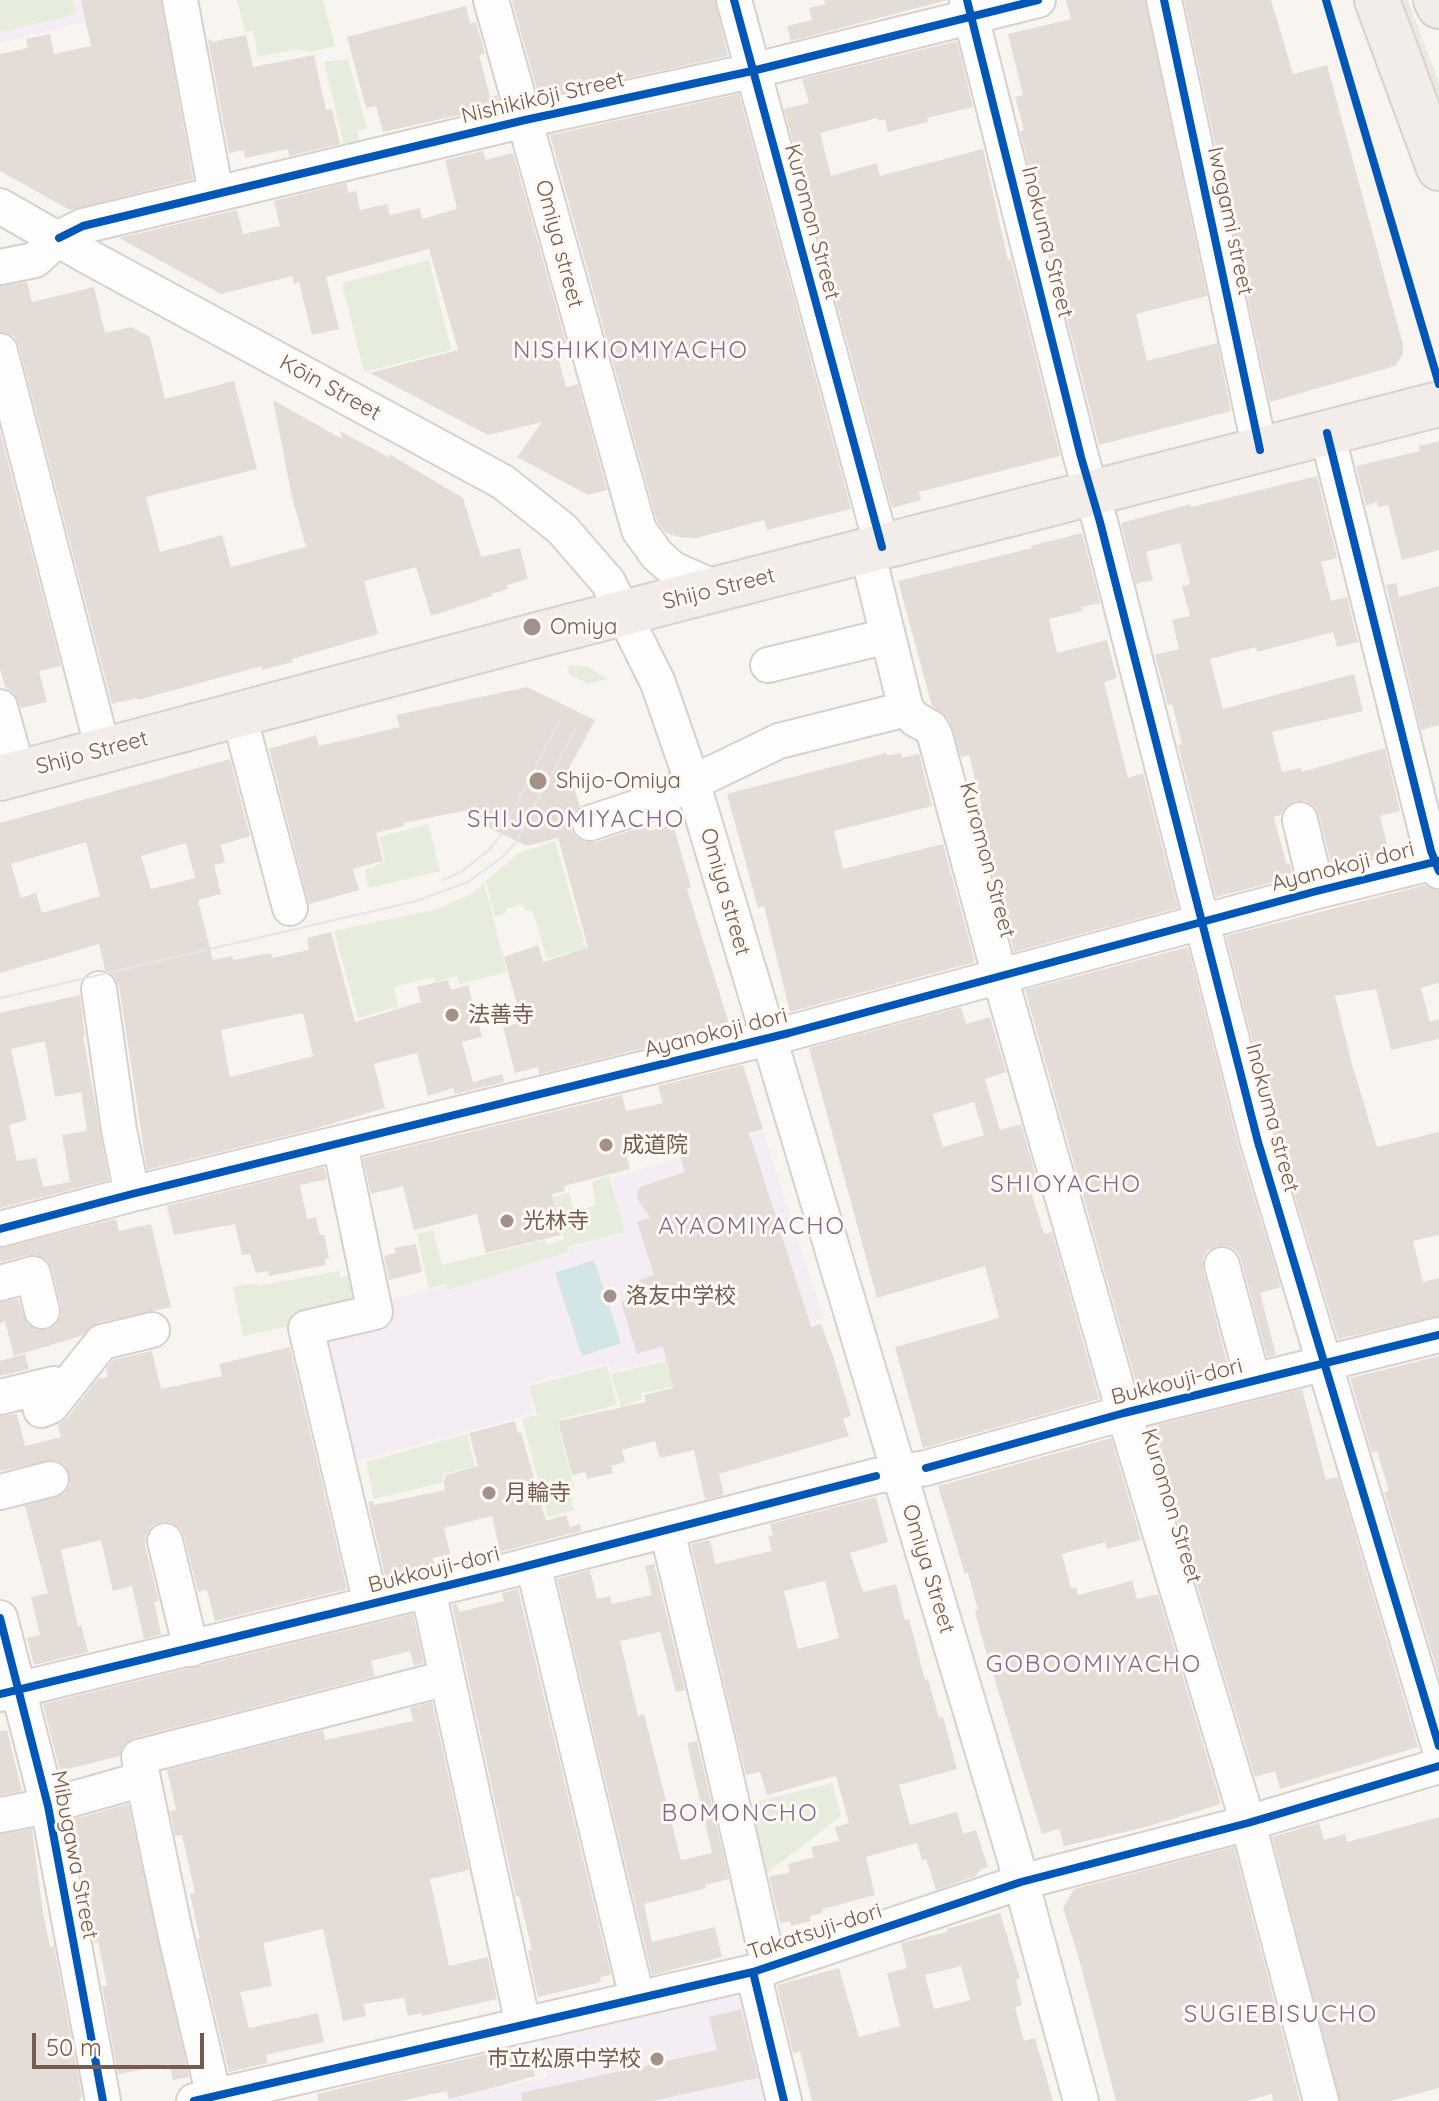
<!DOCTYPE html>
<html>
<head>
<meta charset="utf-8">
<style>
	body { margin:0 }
	#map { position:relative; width:1439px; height:2101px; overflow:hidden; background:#f8f4f0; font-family:Quicksand,sans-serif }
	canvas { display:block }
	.scale { position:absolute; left:32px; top:2033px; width:172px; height:36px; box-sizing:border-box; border:4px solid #755b50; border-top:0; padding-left:10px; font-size:24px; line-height:28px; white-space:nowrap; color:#755b50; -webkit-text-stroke:6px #fef9f2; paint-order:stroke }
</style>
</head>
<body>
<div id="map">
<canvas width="1439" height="2101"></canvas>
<div class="scale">50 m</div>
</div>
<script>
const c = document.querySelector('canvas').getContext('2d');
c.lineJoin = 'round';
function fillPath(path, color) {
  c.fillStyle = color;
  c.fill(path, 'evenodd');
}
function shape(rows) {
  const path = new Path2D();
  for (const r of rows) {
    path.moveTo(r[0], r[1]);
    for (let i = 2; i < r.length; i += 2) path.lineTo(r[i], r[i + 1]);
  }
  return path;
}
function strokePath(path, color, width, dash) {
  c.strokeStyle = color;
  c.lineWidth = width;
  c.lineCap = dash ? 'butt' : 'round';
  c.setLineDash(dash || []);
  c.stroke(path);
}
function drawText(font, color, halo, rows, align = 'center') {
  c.font = font + ' Quicksand,"Noto Sans JP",sans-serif';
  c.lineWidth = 6;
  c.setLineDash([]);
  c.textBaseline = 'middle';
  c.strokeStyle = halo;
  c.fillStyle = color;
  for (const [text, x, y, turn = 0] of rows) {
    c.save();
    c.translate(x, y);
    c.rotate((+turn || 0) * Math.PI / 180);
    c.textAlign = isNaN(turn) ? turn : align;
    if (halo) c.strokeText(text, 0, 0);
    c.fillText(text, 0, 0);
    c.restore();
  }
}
fillPath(shape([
	[0,0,170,0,0,43],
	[763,1132,824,1318,707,1357,694,1353,611,1372,608,1363,528,1384,534,1413,343,1465,312,1332,379,1302,446,1286,447,1290,569,1253,568,1248,625,1234,611,1178],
	[734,1996,758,2010,780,2101,441,2101,548,2077,540,2041]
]), '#f4edf4');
fillPath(shape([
	[0,0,72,0,76,14,0,32],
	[237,0,323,0,335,46,310,52,297,49,258,57,253,30,245,32],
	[1403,0,1408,0,1439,83,1439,105],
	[348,59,367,128,357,131,362,153,347,157,324,62],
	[429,260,451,350,364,372,342,283],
	[567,665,589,667,607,679,588,684,570,675],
	[428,824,440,871,369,888,365,870,385,862,379,837],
	[555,841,588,955,573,959,570,952,547,959,532,909,525,911,522,904,506,909,506,913,495,917,486,881,519,853],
	[484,883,507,972,459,984,457,976,435,982,433,977,394,987,398,1007,358,1018,334,931,437,909,471,894],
	[609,1176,625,1232,568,1247,568,1252,448,1290,446,1284,429,1289,417,1234,433,1230,442,1265,545,1240,547,1245,564,1240,561,1226,563,1225,562,1220,556,1221,551,1198,569,1192,574,1212,596,1205,592,1182],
	[339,1271,340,1278,363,1273,371,1309,243,1336,233,1287,257,1283,258,1286],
	[666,1361,669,1372,682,1369,685,1384,642,1393,641,1400,621,1407,611,1374],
	[607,1366,617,1405,557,1420,574,1488,569,1490,574,1510,548,1517,522,1419,537,1415,529,1386],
	[467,1434,475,1466,444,1474,441,1483,374,1499,366,1462],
	[832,1783,841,1816,758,1880,741,1805]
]), '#e6eddc');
fillPath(shape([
	[594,1260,621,1343,582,1356,555,1273]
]), '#d2e6e8');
fillPath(shape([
	[81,0,161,0,193,179,70,210,0,171,0,54,28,48,26,39,50,34,54,54,91,46],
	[512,0,715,0,728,56,539,97],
	[824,0,948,0,791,41,787,26,812,20,809,8,825,4],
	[1066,0,1145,0,1207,296,1136,314,1147,361,1217,343,1231,411,1099,445,1020,131,1024,130,1015,97,1023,95,1008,34,1071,19],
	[1184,0,1271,0,1293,74,1327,65,1403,345,1403,354,1395,366,1270,402,1229,211,1233,210,1227,184,1230,184,1221,146,1216,148],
	[466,6,470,24,476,22,485,54,479,55,490,97,497,95,500,106,383,132,376,106,366,108,347,37],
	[246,35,253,67,314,55,326,110,332,109,340,144,289,156,288,149,245,158,244,150,229,153,208,40,211,39,211,42],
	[957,41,973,107,927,118,928,122,888,132,885,119,878,121,877,118,820,133,831,176,877,163,880,176,983,149,1008,260,1011,259,1060,456,919,492,921,500,892,508,784,109,809,103,802,79],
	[739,94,851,509,767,530,764,520,697,538,678,537,665,532,657,521,550,135],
	[483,151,486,160,513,153,566,343,555,346,566,387,578,384,607,490,588,495,517,457,542,422,488,435,370,373,458,350,429,249,326,277,339,329,312,335,299,282,294,284,292,276,221,294,119,238,237,210,243,234,280,226,274,201,346,183,348,193,356,191,360,210,387,204,390,215,420,208,422,219,457,209,445,160],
	[27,282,32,302,94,287,105,333,131,327,150,337,165,399,234,381,257,469,146,497,160,552,222,535,231,567,306,547,292,497,273,400,342,439,340,431,390,458,389,454,463,498,481,557,520,548,528,579,507,585,508,589,491,594,492,596,431,616,416,567,364,581,378,634,292,659,293,662,262,670,262,666,138,700,137,698,112,704,19,346,14,336,0,332,0,286],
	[0,431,61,666,39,671,47,702,21,708,14,693,5,687,0,669],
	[1439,441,1439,550,1402,560,1388,505,1378,507,1377,502,1366,506,1356,466,1420,451,1419,446],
	[1317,476,1337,558,1321,562,1331,601,1347,597,1358,642,1337,647,1333,632,1257,652,1256,647,1210,659,1223,709,1354,674,1363,711,1272,732,1282,772,1301,768,1302,772,1385,748,1400,811,1380,816,1389,853,1332,867,1319,815,1315,807,1306,801,1295,801,1286,806,1281,815,1274,817,1286,863,1290,864,1293,877,1216,897,1178,745,1182,744,1172,704,1168,705,1155,655,1179,649,1172,620,1190,616,1182,586,1190,584,1180,543,1146,552,1153,580,1136,584,1121,523,1191,504,1191,507],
	[1082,533,1100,603,1081,607,1082,611,1049,619,1057,653,1107,640,1117,678,1104,682,1128,778,1143,773,1178,908,1014,952,975,808,982,806,969,755,961,757,949,719,932,706,898,581,1032,548,1031,546],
	[1396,583,1399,597,1439,586,1439,725,1421,730,1386,585],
	[527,687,595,720,568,770,580,806,575,810,570,820,571,830,576,837,585,842,596,842,648,825,649,831,673,825,691,887,687,889,730,1027,539,1074,538,1067,515,1073,503,1027,522,1022,504,957,538,945,543,962,588,948,558,838,527,846,481,824,477,808,403,823,404,826,376,833,383,861,353,869,359,890,309,904,269,749,316,735,319,746,400,727,396,715],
	[886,753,887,756,901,753,902,758,919,754,932,806,834,831,843,869,943,844,975,962,790,1012,764,906,758,908,727,794],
	[230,759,250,836,221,845,225,862,214,865,221,894,198,900,213,960,232,956,233,960,271,953,272,958,309,950,307,938,331,932,355,1022,421,1002,417,987,448,980,451,990,468,985,482,1037,462,1042,473,1082,502,1074,504,1082,455,1094,453,1088,428,1096,417,1053,374,1064,385,1108,314,1129,147,1170,119,986,114,976,105,970,99,944,0,973,0,823],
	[86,842,100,896,42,913,36,893,21,898,11,864],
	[186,843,195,878,151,889,141,856],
	[303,1013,313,1056,230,1077,221,1030],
	[1425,885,1439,891,1439,983,1421,988,1430,1022,1439,1019,1439,1039,1391,1050,1376,989,1335,996,1352,1064,1377,1147,1439,1132,1439,1235,1413,1241,1423,1282,1439,1278,1439,1316,1338,1339,1277,1137,1226,936],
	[1188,947,1239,1148,1281,1287,1260,1293,1276,1355,1267,1357,1241,1259,1237,1251,1228,1246,1218,1246,1207,1251,1203,1259,1203,1269,1228,1367,1138,1389,1025,990],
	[80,995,85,1036,83,1036,109,1180,0,1208,0,1013],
	[45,1041,55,1097,81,1092,87,1131,62,1135,70,1182,43,1187,36,1158,17,1161,9,1125,27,1120,11,1049],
	[961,1007,966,1024,990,1017,1006,1072,985,1079,1000,1130,1021,1124,1039,1188,1031,1191,1044,1234,1052,1232,1099,1399,923,1448,895,1347,999,1318,985,1266,877,1298,809,1048],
	[974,1102,984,1135,943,1147,933,1114],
	[743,1065,763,1129,749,1133,811,1327,821,1324,833,1356,851,1416,843,1419,849,1436,719,1474,724,1495,705,1500,694,1450,660,1458,655,1441,622,1450,625,1462,611,1466,613,1473,587,1479,585,1472,572,1475,558,1421,646,1402,644,1395,673,1388,663,1346,637,1354,621,1302,640,1296,635,1282,654,1275,637,1222,650,1217,638,1200,637,1195,640,1187,685,1172,674,1137,625,1148,630,1169,564,1186,565,1191,552,1194,561,1235,486,1253,477,1214,414,1230,403,1186,371,1194,363,1158,622,1095,626,1111,663,1103,658,1086],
	[324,1167,327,1179,300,1185,307,1219,316,1217,320,1235,324,1235,329,1258,325,1259,326,1265,269,1276,268,1271,256,1273,250,1254,242,1255,235,1224,174,1235,167,1206],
	[116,1219,119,1231,151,1224,171,1307,97,1323,81,1336,14,1356,5,1321,0,1323,0,1302,18,1299,27,1324,37,1330,47,1330,56,1325,61,1316,61,1306,52,1269,47,1260,37,1255,29,1255,0,1262,0,1248],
	[416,1244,422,1272,389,1280,384,1256,396,1253,394,1248],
	[290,1347,347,1589,215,1621,207,1590,198,1592,184,1536,180,1528,170,1522,160,1522,152,1526,146,1535,145,1545,159,1601,154,1602,161,1634,144,1639,132,1586,113,1591,101,1540,61,1550,78,1626,81,1625,88,1652,34,1665,27,1638,40,1635,31,1597,48,1593,25,1506,64,1494,70,1485,70,1475,65,1465,56,1460,0,1471,0,1416,17,1414,25,1446,61,1437,58,1425,67,1418,98,1379,108,1377,106,1369,113,1360,152,1351,161,1389,222,1376,219,1364],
	[25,1354,29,1369,0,1376,0,1361],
	[1439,1356,1439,1676,1384,1492,1389,1491,1377,1451,1372,1453,1350,1378],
	[1302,1389,1326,1480,1338,1477,1418,1747,1280,1789,1275,1771,1255,1777,1149,1427],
	[515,1421,518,1433,521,1432,546,1521,566,1515,570,1527,580,1524,581,1531,500,1552,492,1516,444,1528,450,1554,433,1558,435,1568,386,1580,368,1502,373,1501,374,1505,445,1490,443,1480,446,1479,445,1475,478,1466,469,1433],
	[1111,1438,1141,1540,1107,1549,1105,1542,1062,1554,1071,1588,1076,1587,1078,1595,1132,1581,1137,1599,1158,1594,1221,1804,1146,1827,1064,1846,1059,1829,1042,1834,981,1635,975,1611,978,1610,968,1573,965,1574,938,1486],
	[876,1497,888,1542,850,1553,863,1592,896,1584,905,1620,909,1619,925,1680,928,1679,939,1718,943,1717,957,1769,899,1785,910,1825,957,1812,963,1834,976,1830,988,1867,981,1869,976,1876,936,1890,926,1859,922,1860,917,1843,866,1857,875,1895,822,1909,822,1913,810,1916,811,1921,791,1926,790,1921,780,1923,769,1877,790,1872,788,1864,814,1857,811,1847,839,1841,835,1827,849,1823,836,1776,767,1795,760,1772,746,1775,691,1544,710,1540,715,1564,772,1551,768,1536,773,1535,770,1524],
	[825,1581,839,1638,798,1649,784,1591],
	[654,1564,685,1690,676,1692,660,1632,620,1641,638,1716,644,1714,681,1860,712,1853,687,1743,697,1741,729,1879,705,1885,706,1888,644,1904,652,1942,715,1927,722,1957,652,1975,557,1579,590,1570,597,1599,610,1596,612,1604,652,1595,645,1566],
	[518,1589,611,1975,600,1977,601,1982,538,1997,528,1951,532,1950,519,1896,516,1897,452,1605,457,1604,459,1612,504,1601,502,1593],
	[413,1614,424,1663,414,1666,410,1651,371,1661,375,1676,134,1738,125,1743,120,1756,60,1771,43,1704],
	[432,1702,469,1870,430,1879,449,1966,488,1957,497,1999,422,2016,422,2013,408,2016,404,1998,363,2004,366,2016,343,2021,323,1929,263,1943,272,1986,240,1992,249,2028,318,2013,324,2042,266,2055,268,2063,229,2072,197,1939,200,1939,190,1894,195,1893,182,1835,175,1836,170,1811,176,1810,167,1770,323,1730,325,1740,413,1721,410,1708],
	[7,1730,22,1791,0,1795,0,1731],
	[128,1804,189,2077,173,2080,170,2064,118,2074,102,1986,107,1985,98,1942,94,1943,71,1820],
	[1439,1817,1439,2088,1390,2101,1340,2101,1272,1837,1319,1823,1324,1840,1345,1834,1347,1842],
	[32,1829,43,1913,50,1947,54,1946,82,2096,79,2101,0,2101,0,1834],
	[1234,1847,1300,2101,1273,2101,1272,2094,1246,2101,1116,2101,1078,1955,1063,1908,1074,1889],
	[1000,1913,1020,1978,1016,1979,1022,2005,1015,2007,1024,2041,1035,2038,1053,2101,812,2101,800,2051,793,2053,777,1985,839,1968,859,2037,900,2026,887,1973,907,1968,901,1943,947,1932,947,1929],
	[961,1966,970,2000,934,2009,925,1975],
	[741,2009,758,2078,652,2101,522,2101,521,2093,717,2050,709,2017],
	[529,2049,535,2076,496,2087,449,2099,447,2091,400,2101,318,2101,317,2094,382,2078,488,2054,489,2057]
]), '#e4ddd7');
const minor = shape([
	[180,0,216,194],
	[491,0,639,530,657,555,673,569,718,589],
	[734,0,882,547],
	[967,0,1081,457,1100,522,1258,1142,1439,1746],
	[1164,0,1260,450],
	[0,206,87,256,503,482,562,529,608,582,658,683,692,781,1013,1852,1081,2101],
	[0,267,35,260,59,238,83,226,525,120,752,71,1038,0],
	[0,351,103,750],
	[1327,433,1431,851,1439,871],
	[867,551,906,709,915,719,931,728,935,736,1000,977,1124,1413,1248,1823,1321,2101],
	[768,665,888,636],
	[0,707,18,772],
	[239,715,290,908],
	[1300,820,1317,891],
	[590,823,650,803,779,741,906,709],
	[99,989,119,1130,132,1194],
	[340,1144,375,1312,306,1328,371,1604],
	[0,1229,132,1194,789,1033,1317,891,1439,861],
	[1222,1265,1253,1381],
	[0,1283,33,1274,42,1311],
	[36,1388,41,1410,51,1406,102,1342,152,1330],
	[0,1397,54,1384],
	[0,1492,51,1479],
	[667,1530,717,1738,769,1967],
	[165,1541,191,1649],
	[533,1564,637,1998],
	[428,1590,523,2024],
	[0,1618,48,1806,103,2101],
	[0,1694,511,1570,876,1476,926,1468,1124,1413,1439,1335],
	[143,1779,175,1932,215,2101],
	[0,1815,48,1806,143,1779,139,1757,447,1678],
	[753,1972,784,2101],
	[194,2101,753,1972,1021,1882,1248,1823,1439,1766]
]);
const major = shape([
	[1377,0,1439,168],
	[1436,0,1439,6],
	[0,778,541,634,1439,404]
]);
strokePath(minor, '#d7d1ce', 38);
strokePath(major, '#d9d1cc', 48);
strokePath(minor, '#fefdfd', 34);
strokePath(major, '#f2ede8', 44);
strokePath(shape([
	[443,880,461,872,489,850,500,836,559,721],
	[0,998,416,901,468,882,502,857,515,843,575,730]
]), '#e5e4e6', 2);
strokePath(shape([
	[734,0,882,547],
	[967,0,1081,457,1100,522,1258,1142,1439,1746],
	[1164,0,1260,450],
	[1326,0,1439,384],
	[59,238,83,226,525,120,752,71,1038,0],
	[1327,433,1431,851,1439,871],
	[0,1229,132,1194,789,1033,1317,891,1439,861],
	[926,1468,1124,1413,1439,1335],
	[0,1618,48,1806,103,2101],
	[0,1694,511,1570,876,1476],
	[753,1972,784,2101],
	[194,2101,753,1972,1021,1882,1248,1823,1439,1766]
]), '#0057b8', 8);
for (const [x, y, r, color] of [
	[532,627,10,"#a39188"],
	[538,781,10,"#a39188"],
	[452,1015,8,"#a39188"],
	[606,1145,8,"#a39188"],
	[507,1221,8,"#a39188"],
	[610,1296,8,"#a39188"],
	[489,1493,8,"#a39188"],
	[657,2059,8,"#a39188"]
]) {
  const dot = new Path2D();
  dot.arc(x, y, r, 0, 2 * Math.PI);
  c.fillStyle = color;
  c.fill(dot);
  strokePath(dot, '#fef9f2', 3);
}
drawText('22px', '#755b50', '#fef9f2', [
	["Nishikikōji Street",543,98,-13],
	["Iwagami street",1230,221,78],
	["Kuromon Street",812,222,75],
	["Inokuma Street",1047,242,76],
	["Omiya street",559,244,75],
	["Kōin Street",330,388,29],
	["Shijo Street",719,589,-14],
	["Shijo Street",92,753,-15],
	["Kuromon Street",987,860,75],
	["Ayanokoji dori",1343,867,-14],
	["Omiya street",725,892,74],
	["Ayanokoji dori",716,1033,-14],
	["Inokuma street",1272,1118,75],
	["Bukkouji-dori",1177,1382,-14],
	["Kuromon Street",1171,1506,73],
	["Omiya Street",928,1569,73],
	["Bukkouji-dori",434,1570,-14],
	["Mibugawa Street",74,1855,79],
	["Takatsuji-dori",815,1932,-18]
]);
drawText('22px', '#755b50', '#fef9f2', [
	["Omiya",550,627],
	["Shijo-Omiya",556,781],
	["法善寺",468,1015],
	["成道院",622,1145],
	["光林寺",523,1221],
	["洛友中学校",626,1296],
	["月輪寺",505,1493],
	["市立松原中学校",641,2059,"right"]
], 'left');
c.letterSpacing = '2px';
drawText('24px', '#816890', '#fef9f2', [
	["NISHIKIOMIYACHO",631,351],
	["SHIJOOMIYACHO",576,820],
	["SHIOYACHO",1066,1185],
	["AYAOMIYACHO",752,1227],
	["GOBOOMIYACHO",1094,1665],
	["BOMONCHO",740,1814],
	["SUGIEBISUCHO",1281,2015]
]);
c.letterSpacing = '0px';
</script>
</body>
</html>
